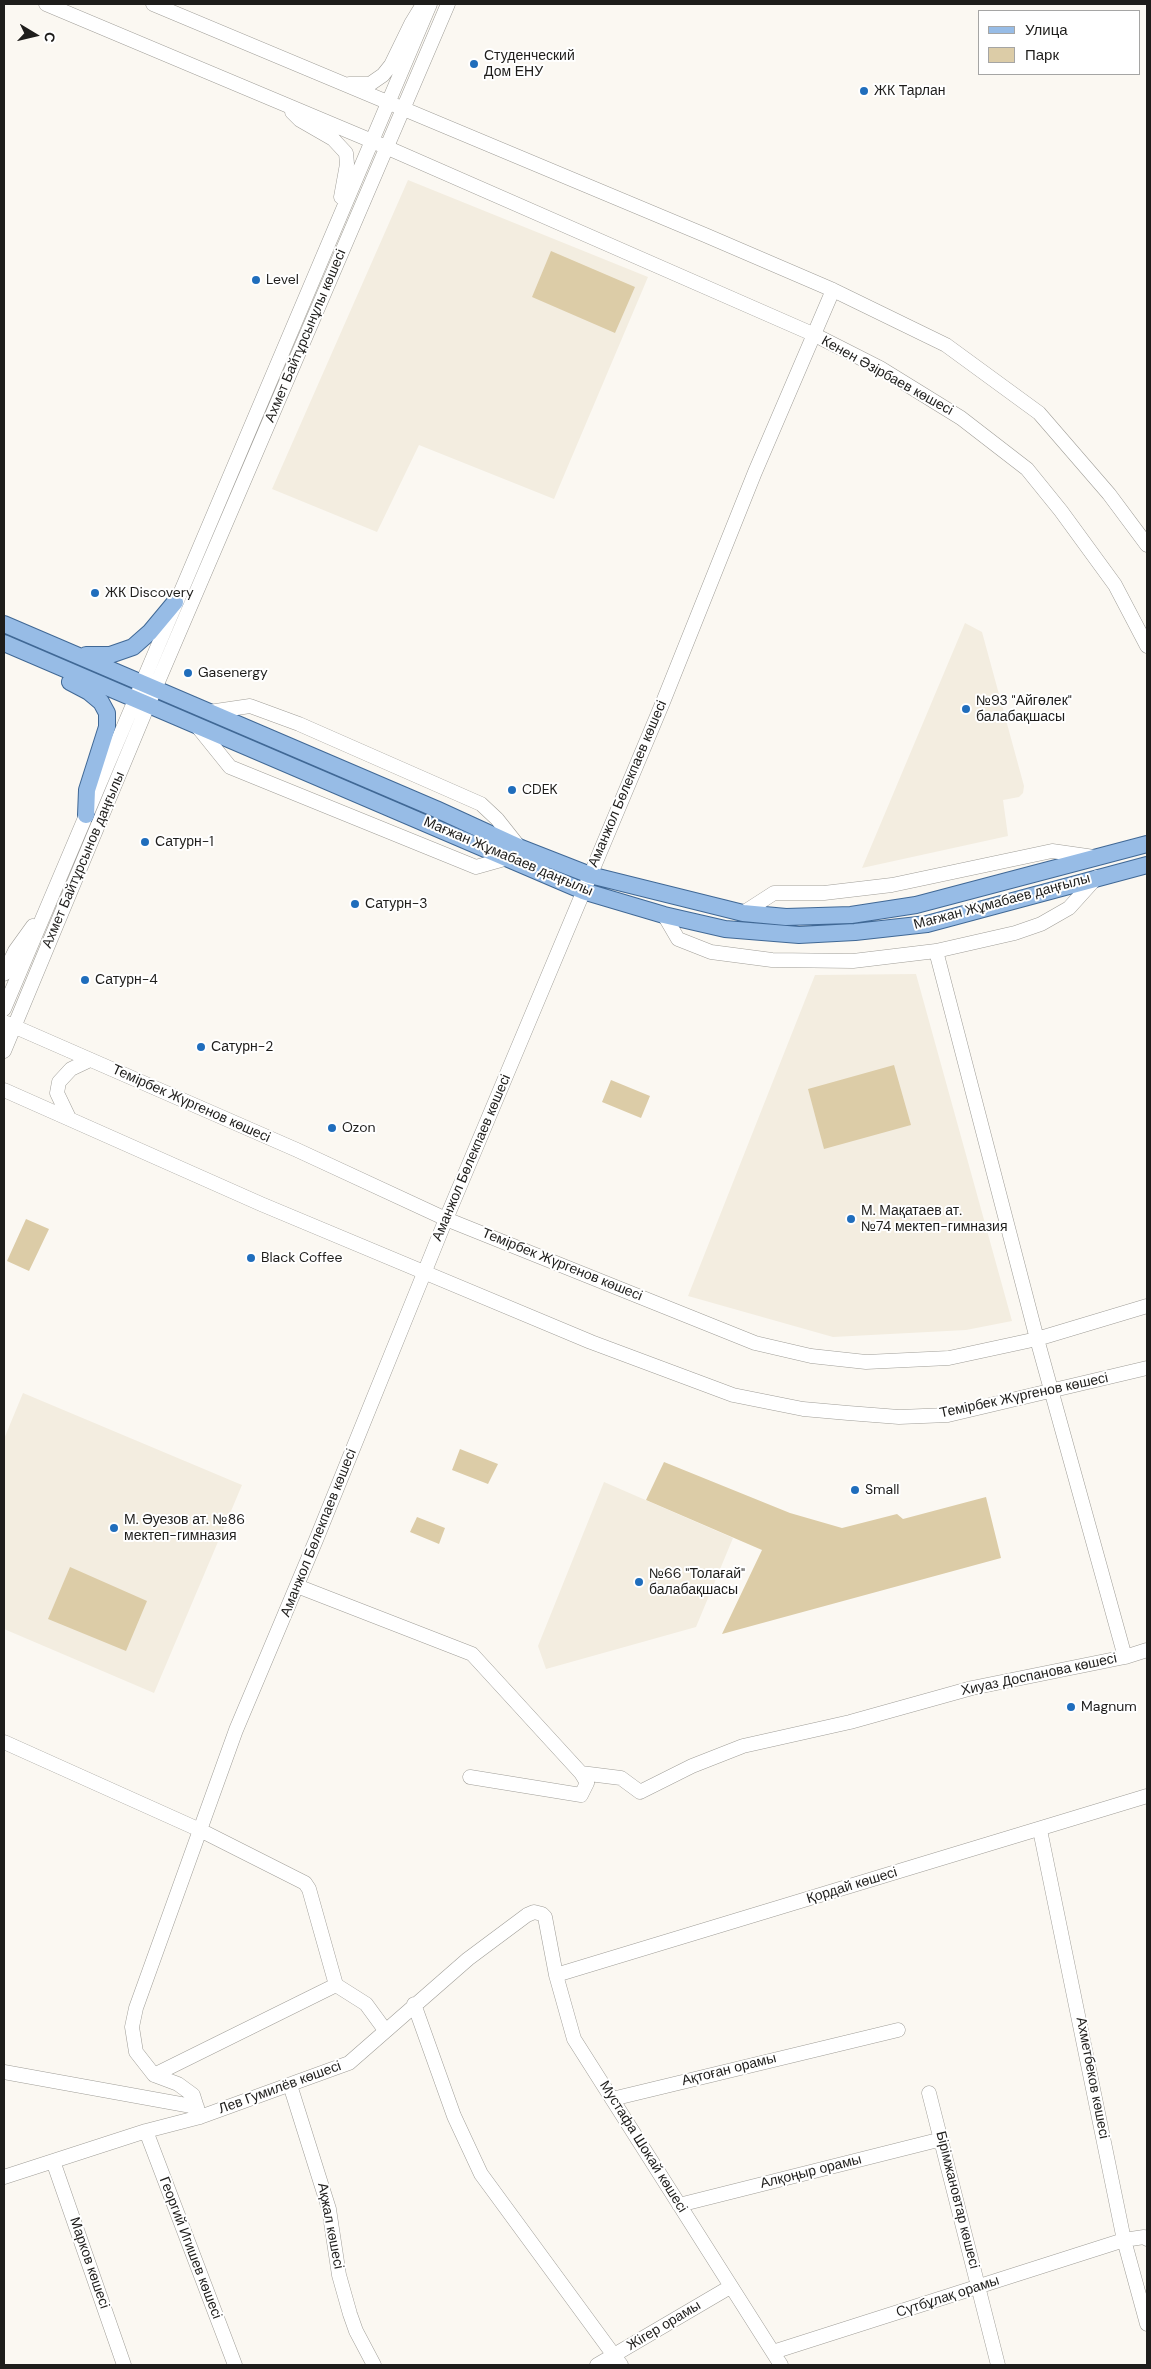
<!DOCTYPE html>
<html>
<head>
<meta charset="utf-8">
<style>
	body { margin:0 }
	#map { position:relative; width:1151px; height:2369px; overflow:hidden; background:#fbf8f2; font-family:"DM Sans",sans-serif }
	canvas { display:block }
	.frame { position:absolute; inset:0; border:5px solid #1e1d1b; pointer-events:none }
	.legend { position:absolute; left:978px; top:10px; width:162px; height:65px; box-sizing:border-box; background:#fff; border:1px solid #a5a5a4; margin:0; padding:6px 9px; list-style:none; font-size:15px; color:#1e1d1b }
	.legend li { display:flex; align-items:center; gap:10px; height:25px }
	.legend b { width:25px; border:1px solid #a5a5a4 }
	.north { position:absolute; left:10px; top:10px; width:50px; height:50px; -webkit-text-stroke:4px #fff; paint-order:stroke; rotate:99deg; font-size:14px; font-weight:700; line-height:20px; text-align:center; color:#1e1d1b }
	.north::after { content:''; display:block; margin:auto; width:18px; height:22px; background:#1e1d1b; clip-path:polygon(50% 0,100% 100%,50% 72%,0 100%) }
</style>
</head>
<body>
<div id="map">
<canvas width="1151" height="2369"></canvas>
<div class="frame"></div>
<ul class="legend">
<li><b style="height:6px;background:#97bce6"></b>Улица</li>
<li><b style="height:14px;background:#dccca7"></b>Парк</li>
</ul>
<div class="north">С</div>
</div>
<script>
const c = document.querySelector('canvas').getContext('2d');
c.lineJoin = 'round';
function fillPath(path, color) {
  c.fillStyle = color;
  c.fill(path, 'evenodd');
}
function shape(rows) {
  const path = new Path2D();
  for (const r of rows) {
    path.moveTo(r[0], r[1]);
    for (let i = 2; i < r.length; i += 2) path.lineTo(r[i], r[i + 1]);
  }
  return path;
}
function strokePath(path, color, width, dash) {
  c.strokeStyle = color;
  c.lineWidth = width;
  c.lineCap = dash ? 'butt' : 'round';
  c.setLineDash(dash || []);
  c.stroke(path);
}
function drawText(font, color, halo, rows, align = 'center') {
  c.font = font + ' "DM Sans",sans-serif';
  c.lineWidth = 4;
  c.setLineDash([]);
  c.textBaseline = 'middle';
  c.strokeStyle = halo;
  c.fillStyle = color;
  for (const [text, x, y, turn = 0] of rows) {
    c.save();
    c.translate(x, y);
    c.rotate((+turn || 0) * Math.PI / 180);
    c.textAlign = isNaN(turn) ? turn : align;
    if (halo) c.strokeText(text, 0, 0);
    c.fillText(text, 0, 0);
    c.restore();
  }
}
fillPath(shape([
	[408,180,648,277,554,499,419,445,377,532,272,489],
	[965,623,982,632,1024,786,1023,793,1019,797,1003,800,1008,836,862,868],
	[916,974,1012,1321,966,1330,833,1337,688,1296,815,975],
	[23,1393,242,1485,154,1693,4,1629,4,1439],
	[604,1482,733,1538,696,1627,546,1669,538,1646]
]), '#f3ede0');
fillPath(shape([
	[551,251,635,287,615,333,532,297],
	[894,1065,911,1125,824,1149,808,1089],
	[611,1080,650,1096,641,1118,602,1102],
	[26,1219,49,1229,29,1271,7,1261],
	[460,1449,498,1464,488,1484,452,1470],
	[664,1462,790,1513,842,1528,897,1514,903,1519,986,1497,1001,1558,722,1634,762,1550,646,1500],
	[417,1517,445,1528,439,1544,410,1532],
	[70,1567,147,1601,126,1651,48,1619]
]), '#dccca7');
const minor = shape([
	[46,4,372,141,815,335,880,368,961,418,1027,469,1061,511,1115,585,1147,646],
	[153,4,705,235,833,290,946,345,1039,413,1109,494,1147,545],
	[349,84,370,84,383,75,391,65,411,24,422,6],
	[292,112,300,120,333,139,346,153,347,164,341,197],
	[209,712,250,706,299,724,481,804,497,819,520,848],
	[197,726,230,767,476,867,508,858],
	[743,913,774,893,824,893,892,885,1052,851,1094,857],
	[664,915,678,939,711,952,772,960,853,961,936,951,1015,933,1041,924,1069,908,1097,877],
	[936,951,1037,1339,1125,1657],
	[4,974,15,951,33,926],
	[4,1009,430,4],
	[4,1022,297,1150,446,1219,755,1343,811,1356,866,1362,949,1358,1037,1339,1147,1306],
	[4,1051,148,705,448,4],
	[4,1090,261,1204,591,1342,733,1395,803,1409,848,1413,899,1417,948,1415,1147,1368],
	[69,1118,57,1093,59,1082,71,1069,90,1060],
	[297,1586,472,1654,581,1773,587,1783,581,1795,470,1777],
	[4,1742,200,1830,236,1730,316,1540,446,1219,663,702,755,472,833,290],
	[581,1773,621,1778,640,1792,692,1766,743,1746,850,1722,972,1688,1125,1657,1147,1650],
	[1040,1830,1124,2240,1147,2324],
	[556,1975,1147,1796],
	[414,2004,454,2116,481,2174,621,2365],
	[4,2072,197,2107],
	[154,2075,336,1985],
	[290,2085,329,2209,339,2275,350,2314,356,2331,374,2365],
	[929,2093,998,2365],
	[612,2099,898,2030],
	[200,2117,193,2095,178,2084,154,2075,136,2052,132,2027,136,2008,200,1830,305,1883,309,1889,336,1985,366,2004,385,2030],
	[146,2131,235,2365],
	[53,2161,124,2365],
	[4,2177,146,2131,200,2117,349,2063,468,1959,527,1915,534,1912,542,1914,545,1917,556,1975,574,2039,781,2365],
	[679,2205,942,2139],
	[773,2352,1124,2240,1144,2237,1147,2239],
	[597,2365,730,2287]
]);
const major = shape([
	[4,624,436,809,521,848,590,875,743,913,786,917,851,915,916,905,1147,844],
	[4,643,583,891,664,915,725,929,799,935,855,932,927,924,1147,865],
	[86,655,110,655,133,647,150,632,175,602],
	[70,682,89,692,101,702,107,713,107,727,87,790,86,815]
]);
strokePath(minor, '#a09e98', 15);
strokePath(major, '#406895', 18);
strokePath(minor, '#fff', 14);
strokePath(major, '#97bce6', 16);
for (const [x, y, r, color] of [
	[474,64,5,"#1f6dbc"],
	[864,91,5,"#1f6dbc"],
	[256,280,5,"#1f6dbc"],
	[95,593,5,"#1f6dbc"],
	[188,673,5,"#1f6dbc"],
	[966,709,5,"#1f6dbc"],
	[512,790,5,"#1f6dbc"],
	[145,842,5,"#1f6dbc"],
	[355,904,5,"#1f6dbc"],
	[85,980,5,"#1f6dbc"],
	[201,1047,5,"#1f6dbc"],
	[332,1128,5,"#1f6dbc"],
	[851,1219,5,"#1f6dbc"],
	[251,1258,5,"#1f6dbc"],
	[855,1490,5,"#1f6dbc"],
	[114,1528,5,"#1f6dbc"],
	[639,1582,5,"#1f6dbc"],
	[1071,1707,5,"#1f6dbc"]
]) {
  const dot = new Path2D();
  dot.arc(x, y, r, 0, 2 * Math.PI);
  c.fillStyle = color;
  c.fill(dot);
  strokePath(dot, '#fff', 2);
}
drawText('14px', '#1e1d1b', '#fff', [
	["Студенческий",484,56],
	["Дом ЕНУ",484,72],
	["ЖК Тарлан",874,91],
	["Level",266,280],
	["ЖК Discovery",105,593],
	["Gasenergy",198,673],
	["№93 \"Айгөлек\"",976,701],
	["балабақшасы",976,717],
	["CDEK",522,790],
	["Сатурн-1",155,842],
	["Сатурн-3",365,904],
	["Сатурн-4",95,980],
	["Сатурн-2",211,1047],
	["Ozon",342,1128],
	["М. Мақатаев ат.",861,1211],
	["№74 мектеп-гимназия",861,1227],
	["Black Coffee",261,1258],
	["Small",865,1490],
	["М. Әуезов ат. №86",124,1520],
	["мектеп-гимназия",124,1536],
	["№66 \"Толағай\"",649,1574],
	["балабақшасы",649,1590],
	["Magnum",1081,1707]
], 'left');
drawText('14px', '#1e1d1b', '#fff', [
	["Ахмет Байтұрсынұлы көшесі",306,336,-67],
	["Кенен Әзірбаев көшесі",887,376,29],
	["Аманжол Бөлекпаев көшесі",628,784,-67],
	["Мағжан Жұмабаев даңғылы",508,857,23],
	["Ахмет Байтұрсынов даңғылы",84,860,-67],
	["Мағжан Жұмабаев даңғылы",1002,902,-15],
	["Темірбек Жүргенов көшесі",191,1104,24],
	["Аманжол Бөлекпаев көшесі",472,1158,-67],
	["Темірбек Жүргенов көшесі",562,1265,22],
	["Темірбек Жүргенов көшесі",1024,1396,-12],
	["Аманжол Бөлекпаев көшесі",319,1533,-68],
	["Хиуаз Доспанова көшесі",1039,1675,-12],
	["Қордай көшесі",852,1886,-17],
	["Ақтоған орамы",729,2070,-14],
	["Ахметбеков көшесі",1092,2078,79],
	["Лев Гумилёв көшесі",280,2088,-20],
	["Мустафа Шокай көшесі",643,2147,58],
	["Алқоңыр орамы",811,2172,-14],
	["Бірімжановтар көшесі",957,2200,76],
	["Ақжал көшесі",330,2226,79],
	["Георгий Игишев көшесі",190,2248,69],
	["Марков көшесі",89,2263,71],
	["Cүтбұлақ орамы",948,2297,-18],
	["Жігер орамы",664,2326,-31]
]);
</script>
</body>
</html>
